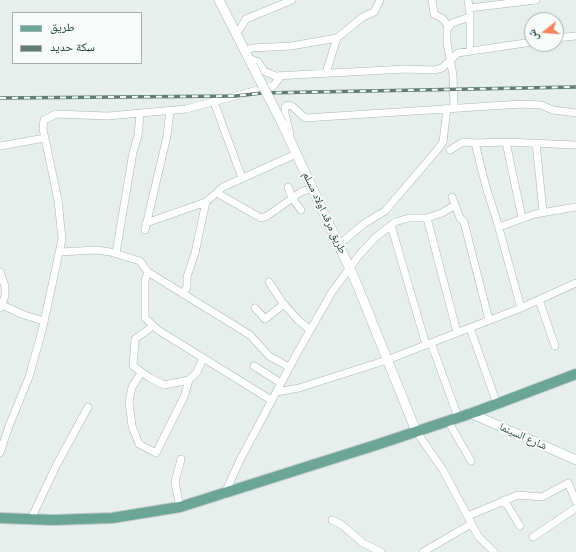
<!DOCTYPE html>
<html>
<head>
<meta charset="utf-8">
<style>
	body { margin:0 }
	#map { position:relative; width:576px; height:552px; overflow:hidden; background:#e6efeb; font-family:Roboto,"Noto Naskh Arabic",sans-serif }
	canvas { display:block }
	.legend { position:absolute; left:12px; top:12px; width:130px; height:52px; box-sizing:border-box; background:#f7fbf9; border:1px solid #a3b1ad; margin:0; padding:5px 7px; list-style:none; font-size:12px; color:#24423a }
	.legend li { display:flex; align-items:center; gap:8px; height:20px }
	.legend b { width:20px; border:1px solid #a3b1ad }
	.north { position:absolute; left:524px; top:12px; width:40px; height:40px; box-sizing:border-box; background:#f7fbf9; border:1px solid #a3b1ad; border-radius:50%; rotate:253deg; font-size:11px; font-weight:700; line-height:16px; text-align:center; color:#24423a }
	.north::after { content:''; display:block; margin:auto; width:14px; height:18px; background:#f4845f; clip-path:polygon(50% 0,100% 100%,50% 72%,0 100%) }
</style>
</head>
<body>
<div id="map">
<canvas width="576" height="552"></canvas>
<ul class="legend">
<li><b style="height:5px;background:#6aa596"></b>طريق</li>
<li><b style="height:5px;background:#5f7d75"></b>سكة حديد</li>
</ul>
<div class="north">ش</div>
</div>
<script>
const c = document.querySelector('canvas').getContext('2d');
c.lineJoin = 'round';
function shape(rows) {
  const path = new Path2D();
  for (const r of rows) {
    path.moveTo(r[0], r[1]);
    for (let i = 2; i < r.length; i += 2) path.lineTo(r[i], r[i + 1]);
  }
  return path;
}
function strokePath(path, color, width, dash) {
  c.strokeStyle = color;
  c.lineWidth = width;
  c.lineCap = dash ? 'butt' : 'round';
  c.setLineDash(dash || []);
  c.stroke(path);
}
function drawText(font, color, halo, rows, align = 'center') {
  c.font = font + ' Roboto,"Noto Naskh Arabic",sans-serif';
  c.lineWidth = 4;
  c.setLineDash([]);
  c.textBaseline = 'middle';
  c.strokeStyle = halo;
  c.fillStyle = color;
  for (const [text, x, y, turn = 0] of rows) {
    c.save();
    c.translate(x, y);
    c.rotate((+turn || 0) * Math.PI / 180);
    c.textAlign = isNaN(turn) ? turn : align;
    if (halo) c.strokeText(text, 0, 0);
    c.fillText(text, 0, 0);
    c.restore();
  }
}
const street = shape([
	[432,0,434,14,443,19,449,27],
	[468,0,470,13,470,50],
	[469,8,536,0],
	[236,35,246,19,292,0],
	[556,38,576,36],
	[244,51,252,48,291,46,337,38],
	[248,58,258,62,264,71,275,76,406,69,434,70,442,68,458,53,532,42],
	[326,73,337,38,363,17,374,12,380,0],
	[214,102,242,178],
	[454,108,453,75,447,43,447,29,452,23,470,17],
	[290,134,285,114,285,108,287,105,292,106,305,118,522,104,541,105,553,110,576,113],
	[506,142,522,218],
	[475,143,486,187,497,221,521,308],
	[536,143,543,212],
	[0,146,45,138],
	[450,150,463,142,475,143,506,142,576,145],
	[288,187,292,198,301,210],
	[217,193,261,218,267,216,301,192,312,188],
	[452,197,460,218,464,222,489,320],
	[427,218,457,332],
	[146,223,206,202,223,187,296,154],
	[391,225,426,345],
	[499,227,535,214,576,207],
	[145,230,167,136,170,111],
	[338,245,365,223,385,211,438,149,443,142,447,108],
	[59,252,97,250,110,252,140,261,148,272,145,281,145,318,158,330,271,400],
	[116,253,133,152,138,136,140,114],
	[0,272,5,286,5,296,0,308],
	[148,272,250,335,269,356,289,367],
	[269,282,282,302,298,320,310,330],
	[183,294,187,287,187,277,195,253,206,202],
	[539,300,555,346],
	[2,305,24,315,44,321],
	[255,308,265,319,284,304],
	[153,326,135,339,134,354,133,366,150,378,164,385,189,380,197,372,203,358],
	[470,328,497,404],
	[431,343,458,417],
	[254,366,281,383],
	[141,373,132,387,129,402,132,426,139,444,156,453,184,397,189,380],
	[276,392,299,388,387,360,521,308,576,283],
	[448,421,471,461],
	[416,431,443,470,478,536,494,552],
	[0,453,9,426,29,377,42,331,62,239,58,200,43,129,44,120,56,114,108,116,186,109,273,86,281,76],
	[224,495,240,460,296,355,332,292,360,254,375,238,395,222,409,218,427,218,442,213,455,205],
	[504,500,520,526],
	[180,507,175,482,181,459],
	[468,516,518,495,542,497,568,483,576,501],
	[31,519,56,466,88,407],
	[332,520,342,525,363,543,381,552],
	[533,537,576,508],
	[423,552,471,524]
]);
const secondary = shape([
	[219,0,252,65],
	[282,123,356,282,416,431],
	[470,413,576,460]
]);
const primary = shape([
	[0,518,53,520,112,518,180,507,379,444,478,411,576,374]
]);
strokePath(street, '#a8b8b2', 8);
strokePath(secondary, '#a4bbb3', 10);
strokePath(primary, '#c2cac8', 12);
strokePath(street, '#fff', 7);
strokePath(secondary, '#fff', 9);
strokePath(primary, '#6aa596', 10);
const rail = shape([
	[0,98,236,96,262,93,576,87]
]);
strokePath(rail, '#5f7d75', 3.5);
strokePath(rail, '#f7fbf9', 2, [6]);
const secondaryBridge = shape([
	[252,65,282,123]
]);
strokePath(secondaryBridge, '#a4bbb3', 10, []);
strokePath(secondaryBridge, '#fff', 9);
drawText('11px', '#24423a', '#f7fbf9', [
	["طريق مرقد اولاد مسلم",324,213,65],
	["شارع السينما",523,437,24]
]);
</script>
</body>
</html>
